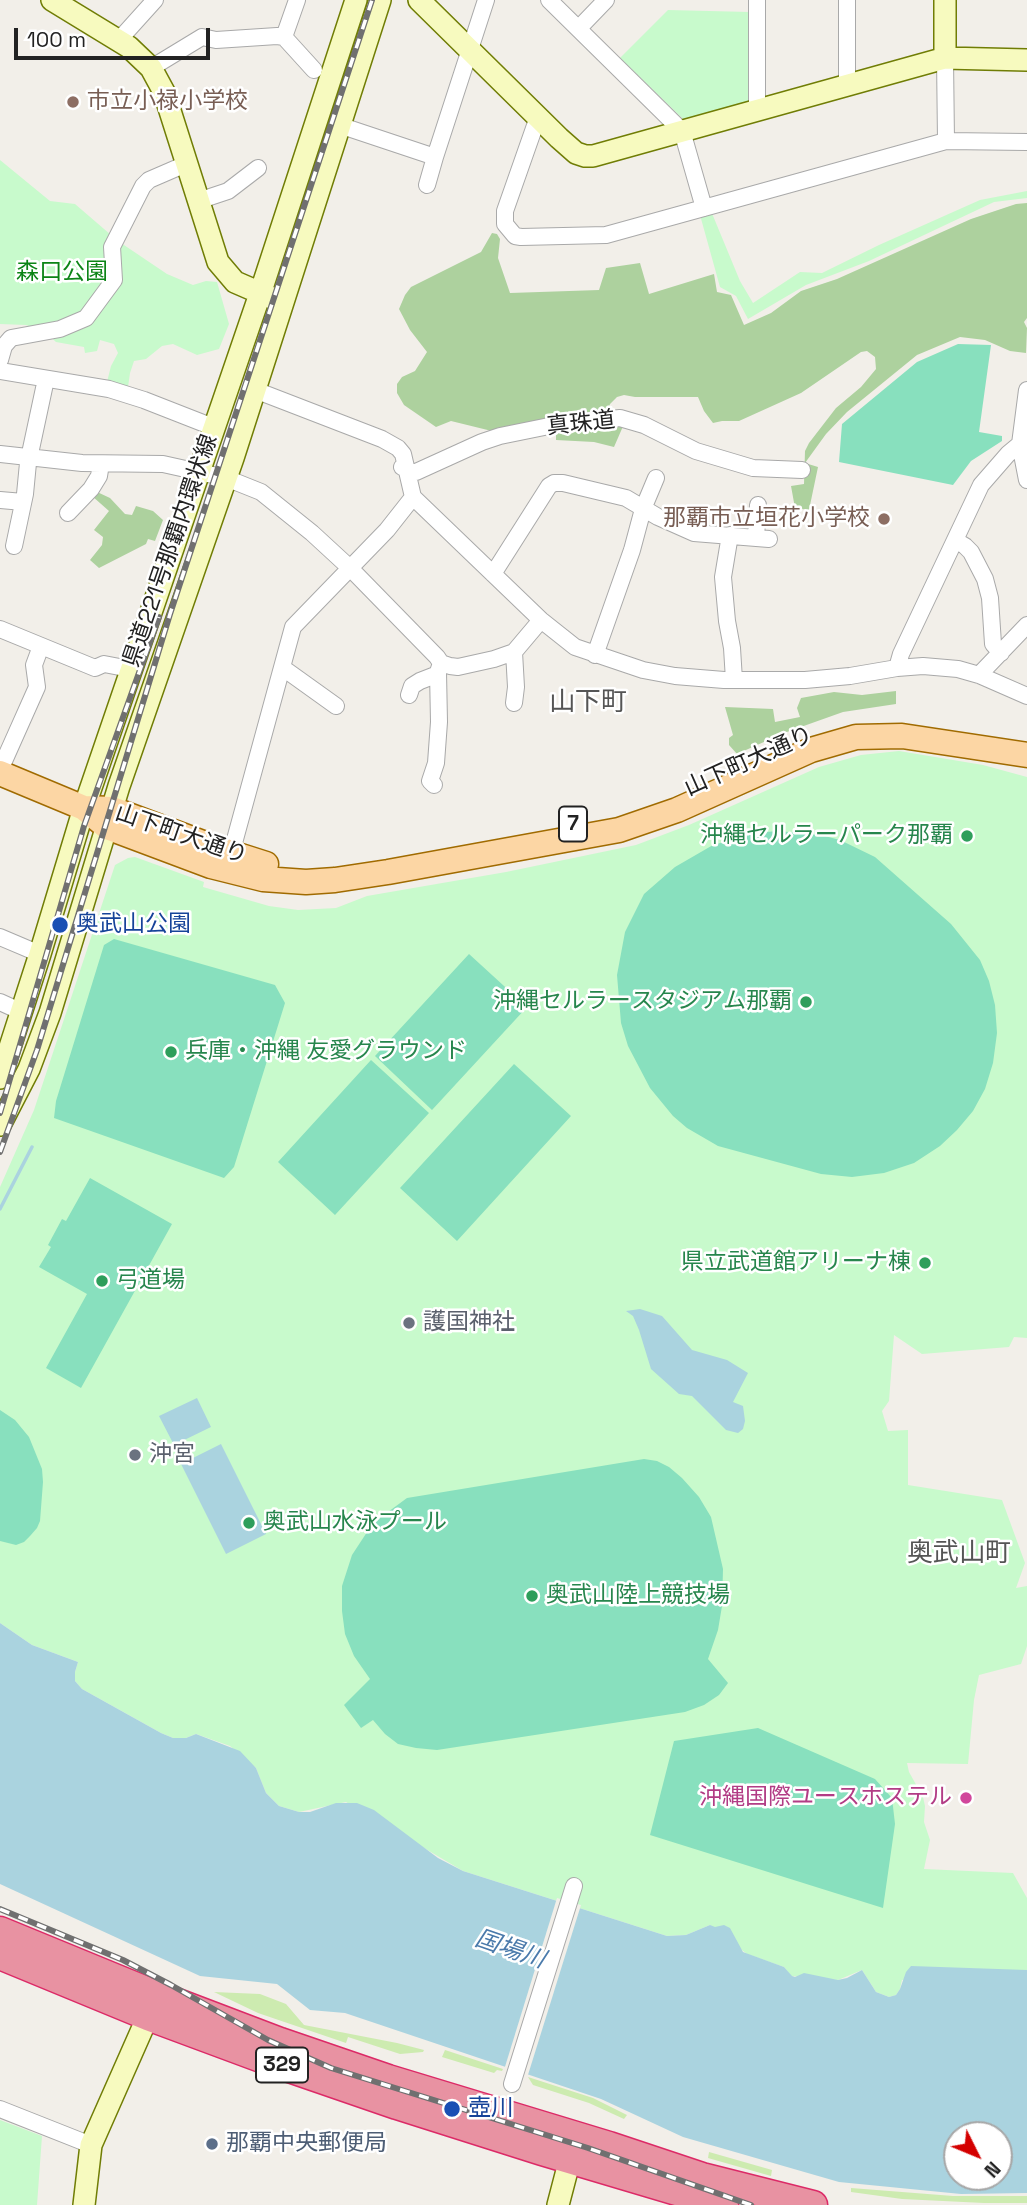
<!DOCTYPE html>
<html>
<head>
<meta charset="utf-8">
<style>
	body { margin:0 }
	#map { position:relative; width:1027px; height:2205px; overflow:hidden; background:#f2efe9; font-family:"Space Grotesk",sans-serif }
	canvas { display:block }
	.north { position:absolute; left:943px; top:2121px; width:70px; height:70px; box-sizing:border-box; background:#fff; border:2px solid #a7a7a7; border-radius:50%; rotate:133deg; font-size:19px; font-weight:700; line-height:28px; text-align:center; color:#222 }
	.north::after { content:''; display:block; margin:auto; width:24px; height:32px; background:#d40000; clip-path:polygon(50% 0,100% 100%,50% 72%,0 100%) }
	.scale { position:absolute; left:14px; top:28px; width:196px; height:32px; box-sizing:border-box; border:4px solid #222; border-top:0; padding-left:9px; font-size:21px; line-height:24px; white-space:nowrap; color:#222; -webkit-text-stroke:5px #fff; paint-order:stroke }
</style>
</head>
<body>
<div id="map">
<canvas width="1027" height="2205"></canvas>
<div class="north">N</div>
<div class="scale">100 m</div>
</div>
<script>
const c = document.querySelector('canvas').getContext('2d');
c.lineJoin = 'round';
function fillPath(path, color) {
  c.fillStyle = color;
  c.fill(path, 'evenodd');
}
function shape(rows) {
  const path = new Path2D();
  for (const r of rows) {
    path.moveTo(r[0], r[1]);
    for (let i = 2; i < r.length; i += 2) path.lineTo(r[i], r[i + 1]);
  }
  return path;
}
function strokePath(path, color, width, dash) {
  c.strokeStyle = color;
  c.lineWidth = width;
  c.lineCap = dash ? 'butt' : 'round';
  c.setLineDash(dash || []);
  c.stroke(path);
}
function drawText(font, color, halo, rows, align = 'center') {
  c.font = font + ' "Space Grotesk","Noto Sans JP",sans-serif';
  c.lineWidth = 5;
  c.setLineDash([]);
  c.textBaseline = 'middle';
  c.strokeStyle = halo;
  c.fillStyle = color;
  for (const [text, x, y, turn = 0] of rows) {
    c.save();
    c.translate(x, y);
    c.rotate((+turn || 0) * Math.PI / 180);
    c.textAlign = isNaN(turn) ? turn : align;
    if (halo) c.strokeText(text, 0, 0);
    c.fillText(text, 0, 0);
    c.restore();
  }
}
fillPath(shape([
	[214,1992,260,1994,286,2004,304,2025,397,2043,424,2050,423,2052,400,2054,348,2037,346,2043,258,2013],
	[445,2050,503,2069,502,2071,497,2070,494,2073,442,2057],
	[528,2077,593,2098,627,2115,624,2119,589,2103,533,2085],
	[709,2152,772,2170,771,2176,708,2158],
	[851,2188,953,2196,1027,2196,1027,2203,984,2203,902,2199,851,2192]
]), '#cdebb0');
fillPath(shape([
	[1027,203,1027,318,1024,322,1027,328,1026,353,1010,351,985,340,960,337,917,355,847,412,826,434,805,463,818,467,809,510,795,508,791,486,804,484,805,451,809,443,836,408,861,387,876,369,875,357,867,351,861,352,801,393,739,421,722,421,713,423,704,411,698,397,635,397,624,395,617,397,610,404,605,419,624,424,614,447,594,442,556,440,556,432,508,435,451,421,436,427,404,405,397,393,397,384,402,377,415,371,427,352,410,330,399,309,405,295,411,287,481,252,492,233,497,234,500,239,498,258,510,293,599,290,606,268,640,263,649,294,714,274,717,292,731,295,744,325,771,313,801,291,837,279,971,219,1016,204],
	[95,491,110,498,125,514,132,515,136,506,153,511,163,520,155,541,148,539,146,544,99,568,90,560,102,545,103,537,94,530,109,511,92,496],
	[896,691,896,704,843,712,784,733,737,754,729,745,729,738,733,735,725,707,773,709,775,722,800,717,797,708,801,698,834,692,862,695]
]), '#add19e');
fillPath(shape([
	[668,10,750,12,751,101,684,120,620,58],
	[0,160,50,201,75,204,118,241,167,274,193,285,206,281,217,282,229,324,219,349,197,355,173,344,162,346,146,359,134,361,130,373,128,387,107,382,111,366,118,353,114,344,100,340,97,351,85,353,84,347,56,342,45,332,26,325,0,324],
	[1027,191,1027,198,994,202,869,261,806,285,748,319,736,296,720,287,700,215,711,211,740,281,753,303,800,272,822,273,879,245,980,200],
	[899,751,983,765,1027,777,1027,1338,1014,1337,1009,1347,922,1354,894,1335,889,1401,882,1411,888,1431,908,1430,908,1485,1002,1500,1025,1563,1016,1588,1027,1586,1027,1646,1021,1664,979,1675,974,1700,968,1764,907,1763,909,1772,923,1797,925,1806,924,1822,930,1840,924,1869,1013,1873,1027,1898,1027,1970,902,1980,900,1989,896,1995,889,1997,876,1992,862,1970,838,1980,791,1976,784,1967,747,1954,710,1925,686,1935,667,1936,463,1871,346,1802,299,1812,279,1806,266,1793,256,1768,230,1746,196,1734,186,1738,173,1738,161,1733,82,1689,75,1681,75,1672,78,1662,32,1645,0,1623,0,1187,34,1110,115,865,128,858,135,857,204,882,203,887,269,906,298,910,336,908,367,896,506,872,636,845,689,825,819,767,861,755],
	[0,2120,42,2136,37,2205,0,2205]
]), '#c8facc');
fillPath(shape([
	[958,344,991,345,979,432,1002,436,1002,441,971,461,953,485,839,462,842,424,917,362],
	[778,831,821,835,840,840,875,857,951,924,980,960,989,981,995,1005,997,1033,993,1063,985,1089,973,1111,957,1130,940,1146,914,1163,884,1173,852,1177,821,1174,718,1146,687,1128,673,1116,650,1088,628,1046,621,1023,617,975,625,932,644,894,675,867,713,845,755,833],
	[114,939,275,985,285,1003,234,1167,224,1178,54,1118,56,1101,104,945],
	[469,954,527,1007,432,1110,375,1056],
	[371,1060,429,1113,335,1215,278,1162],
	[514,1064,571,1116,457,1241,400,1188],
	[90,1178,172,1224,81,1388,46,1368,87,1294,39,1267,51,1247,48,1245,62,1219,66,1221],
	[0,1410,15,1420,29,1437,42,1469,43,1482,40,1521,37,1528,30,1536,24,1542,16,1545,0,1541],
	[644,1459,657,1461,669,1467,682,1478,699,1497,711,1517,723,1569,722,1606,718,1630,708,1659,728,1683,719,1695,704,1705,685,1712,437,1750,416,1748,398,1744,385,1734,373,1720,361,1728,344,1705,370,1679,354,1656,345,1634,342,1611,342,1586,352,1555,373,1523,407,1498],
	[758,1728,875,1779,892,1798,895,1824,883,1908,650,1835,674,1741]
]), '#88e0be');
fillPath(shape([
	[640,1309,662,1316,692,1350,727,1360,748,1373,733,1402,743,1406,745,1421,743,1429,738,1433,726,1430,692,1396,679,1394,651,1369,639,1330,633,1316,626,1311],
	[197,1398,211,1427,174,1445,159,1416],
	[221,1444,266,1534,226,1554,181,1464],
	[0,1623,32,1645,78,1662,75,1672,75,1681,82,1689,161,1733,173,1738,186,1738,196,1734,240,1751,256,1768,266,1793,279,1806,299,1812,310,1812,336,1803,357,1803,374,1810,438,1858,463,1871,667,1936,686,1935,710,1925,715,1927,724,1925,730,1928,743,1952,784,1967,792,1976,795,1977,804,1973,838,1980,847,1978,862,1970,876,1992,889,1997,896,1995,900,1989,906,1972,911,1966,1027,1970,1027,2193,961,2194,839,2182,683,2137,601,2099,345,2013,310,2010,277,1984,200,1976,0,1884],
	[957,2135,999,2135,999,2177,957,2177]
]), '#aad3df');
fillPath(shape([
	[557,1898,581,1905,527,2078,504,2070]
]), '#f2efe9');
strokePath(shape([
	[0,1209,32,1147]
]), '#aad3df', 3.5);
const street = shape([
	[549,0,682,131,704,208],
	[847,0,847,77,850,85],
	[579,28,606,0],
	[284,37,297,0],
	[118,41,155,0],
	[945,58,946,141],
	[151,68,202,37,216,40,277,36,284,37,314,70],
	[757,110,757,0],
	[538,117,505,211,505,224,515,236,521,237,606,235,946,141,1027,142],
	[339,125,435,157,486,0],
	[427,185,435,157],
	[198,201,228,191,258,168],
	[0,360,4,346,11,338,60,329,86,318,114,280,112,247,143,186,149,180,186,164],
	[0,371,109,389,144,400,213,427],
	[255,390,382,439,398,448,403,454,413,497,541,620,575,647,643,670,675,676,724,680,805,680,850,676,897,668,923,666,958,669,979,675,1027,696],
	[1027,390,1020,444,1027,480],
	[0,454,82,463,163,464,226,478,261,492,312,533,350,568,437,657,441,663,450,666,458,667,494,659,514,652,541,620],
	[402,467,411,472,416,472,482,442,500,436,559,424,620,418,644,425,696,451,753,468,802,470],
	[0,500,23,502],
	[68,513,91,489,99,476,101,464],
	[730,535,723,577,727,621,732,648,734,680],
	[756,538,758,505],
	[955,540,965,546,971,552,985,579,990,598,993,644,1001,653],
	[14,546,25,494,28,463,46,379],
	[493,574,549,486,554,483,563,483,626,498,658,517,694,533,769,539],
	[0,629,95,668,104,664,130,669],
	[595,655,632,550,643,509,656,478],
	[283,668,336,706],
	[897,668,901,654,981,485,1008,454,1020,444,1027,443],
	[979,675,1027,625],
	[409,695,412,686,420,681,438,674],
	[514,703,516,687,514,652],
	[0,770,37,687,34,665,41,646],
	[434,785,430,781,436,763,439,722,438,672,441,663],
	[231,854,293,627,387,530,413,497],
	[0,937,40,954],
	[0,1002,22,1012],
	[512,2084,574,1886],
	[0,2109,91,2145]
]);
const secondary = shape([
	[52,0,129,47,151,68,164,92,218,262,235,282,272,298],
	[419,0,559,138,576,153,585,156,593,156,945,58,1027,60],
	[945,0,945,58],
	[0,1078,40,954,84,808,260,294,356,0],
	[0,1125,29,1069,50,1013,119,786,233,458,380,0],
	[84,2205,91,2145,148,2016],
	[558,2205,570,2159]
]);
const primary = shape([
	[0,773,84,808,107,827,211,866,263,879,306,882,335,880,388,872,619,830,677,810,811,750,856,737,902,736,1027,755],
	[84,808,112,809,216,848,266,864]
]);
const highway = shape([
	[0,1931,146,1991,280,2042,388,2079,609,2146,702,2177,813,2205],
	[0,1955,148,2016,272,2062,397,2105,542,2151,724,2205]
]);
strokePath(street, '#a9a9a9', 18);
strokePath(secondary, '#707d05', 24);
strokePath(primary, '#a06b00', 27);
strokePath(highway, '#dc2a67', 31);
strokePath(street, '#fff', 16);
strokePath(secondary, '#f7fabf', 21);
strokePath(primary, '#fcd6a4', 24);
strokePath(highway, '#e892a2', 28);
const rail = shape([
	[0,1113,84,826,159,617],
	[0,1152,37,1050,170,614,372,0],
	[0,1909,123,1960,171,1985,268,2040,331,2068,588,2148,751,2205]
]);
strokePath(rail, '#707070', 6);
strokePath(rail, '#fff', 3.5, [10]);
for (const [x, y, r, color] of [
	[73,102,7,"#8d6e63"],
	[884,519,7,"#8d6e63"],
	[967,836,7,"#2e9e5b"],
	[60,925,9,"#1a4fb4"],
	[806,1002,7,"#2e9e5b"],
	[171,1052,7,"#2e9e5b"],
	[925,1263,7,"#2e9e5b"],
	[102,1281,7,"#2e9e5b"],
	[409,1323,7,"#6b7280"],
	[135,1455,7,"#6b7280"],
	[249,1523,7,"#2e9e5b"],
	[532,1596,7,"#2e9e5b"],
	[966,1798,7,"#d1479c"],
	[452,2109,9,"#1a4fb4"],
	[212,2144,7,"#5c6f8a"]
]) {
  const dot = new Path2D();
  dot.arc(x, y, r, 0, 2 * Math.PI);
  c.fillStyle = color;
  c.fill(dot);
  strokePath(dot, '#fff', 2.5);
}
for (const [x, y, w] of [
	[573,824,28],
	[282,2065,52]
]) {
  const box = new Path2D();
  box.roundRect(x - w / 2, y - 17.5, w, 35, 5);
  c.fillStyle = '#fff';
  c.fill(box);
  strokePath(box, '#222', 2);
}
drawText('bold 21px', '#222', null, [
	["7",573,824],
	["329",282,2065]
]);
drawText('23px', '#785e54', '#fff', [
	["市立小禄小学校",87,102],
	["那覇市立垣花小学校",870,519,"right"]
], 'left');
drawText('23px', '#0c8416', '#fff', [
	["森口公園",62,273]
]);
drawText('23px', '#222', '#fff', [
	["真珠道",581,424,-6],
	["県道221号那覇内環状線",171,551,-71],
	["山下町大通り",749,762,-24],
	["山下町大通り",181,835,19]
]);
drawText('23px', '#27864d', '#fff', [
	["沖縄セルラーパーク那覇",953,836,"right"],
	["沖縄セルラースタジアム那覇",792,1002,"right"],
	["兵庫・沖縄 友愛グラウンド",185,1052],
	["県立武道館アリーナ棟",911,1263,"right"],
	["弓道場",116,1281],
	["奥武山水泳プール",263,1523],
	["奥武山陸上競技場",546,1596]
], 'left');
drawText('23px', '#164399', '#fff', [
	["奥武山公園",76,925],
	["壺川",468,2109]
], 'left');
drawText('23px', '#5b616d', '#fff', [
	["護国神社",423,1323],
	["沖宮",149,1455]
], 'left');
drawText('23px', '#b23c85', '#fff', [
	["沖縄国際ユースホステル",952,1798]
], 'right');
drawText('23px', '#4e5e75', '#fff', [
	["那覇中央郵便局",226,2144]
], 'left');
drawText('italic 24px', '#4a7aab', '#fff', [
	["国場川",510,1950,19]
]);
drawText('26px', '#555', '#fff', [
	["山下町",588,703],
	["奥武山町",959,1554]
]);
</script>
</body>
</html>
